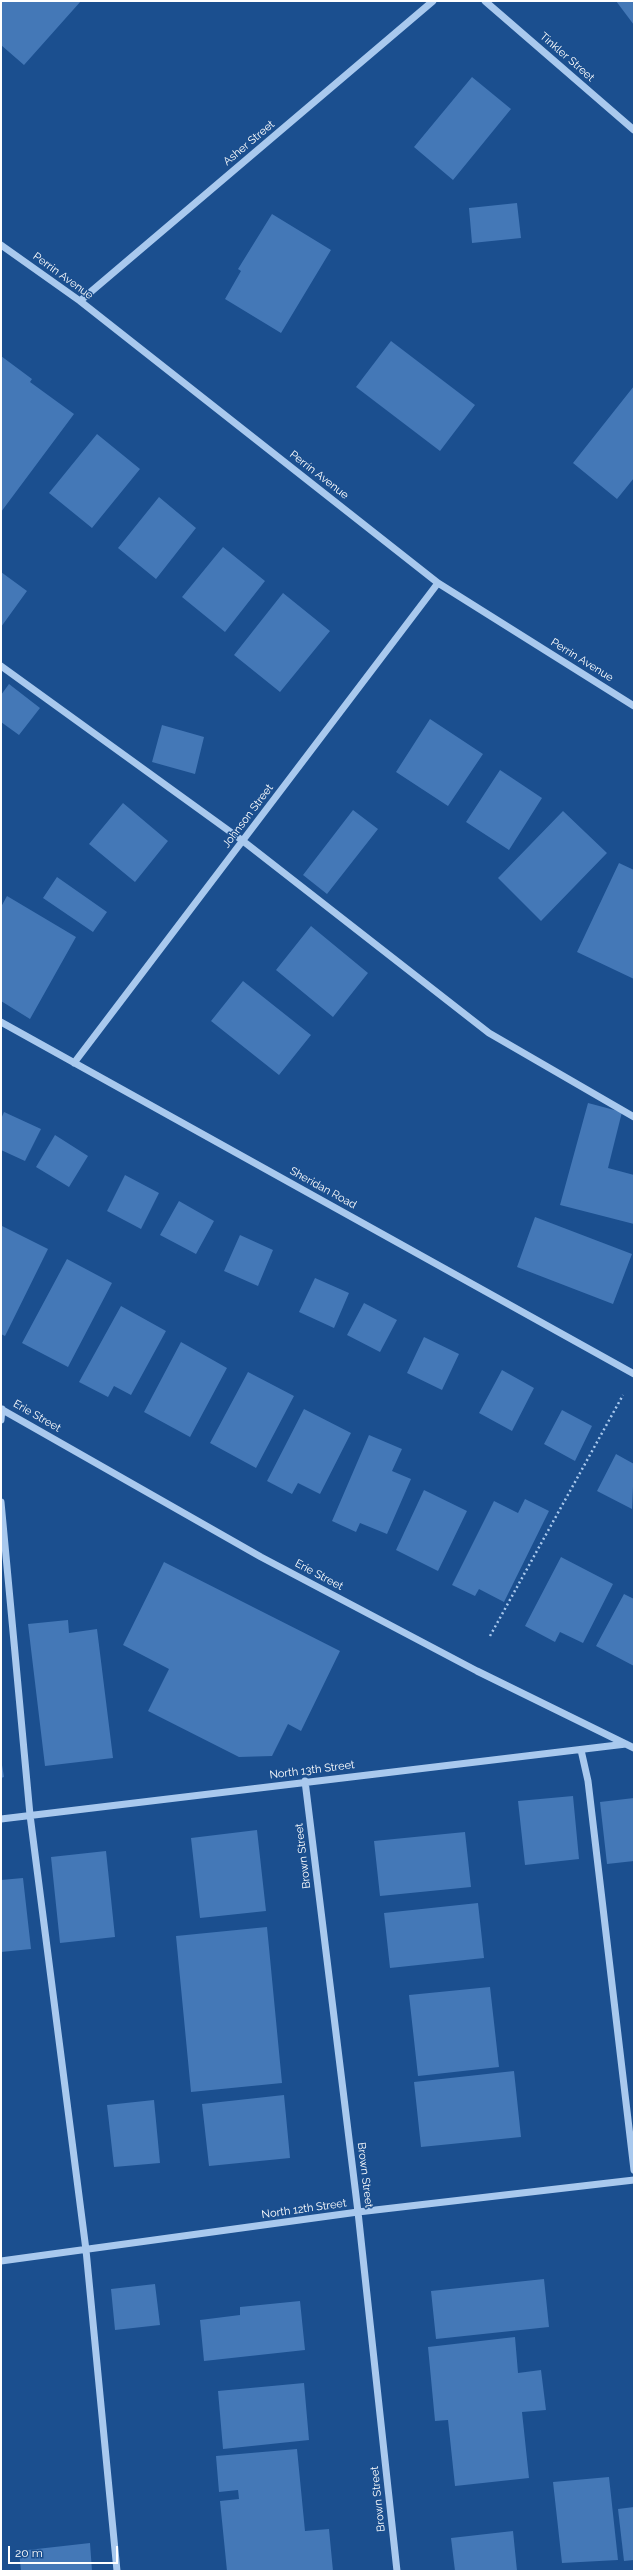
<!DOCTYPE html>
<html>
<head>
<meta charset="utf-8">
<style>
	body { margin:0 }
	#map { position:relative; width:635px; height:2572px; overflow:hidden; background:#1b4f8f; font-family:Raleway,sans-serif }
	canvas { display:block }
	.frame { position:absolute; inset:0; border:2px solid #fff; pointer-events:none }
	.scale { position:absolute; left:8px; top:2546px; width:110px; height:18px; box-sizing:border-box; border:2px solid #fff; border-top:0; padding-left:5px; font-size:12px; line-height:14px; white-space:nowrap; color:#fff; -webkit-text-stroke:3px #1b4f8f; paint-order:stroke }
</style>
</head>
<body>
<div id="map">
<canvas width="635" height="2572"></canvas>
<div class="frame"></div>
<div class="scale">20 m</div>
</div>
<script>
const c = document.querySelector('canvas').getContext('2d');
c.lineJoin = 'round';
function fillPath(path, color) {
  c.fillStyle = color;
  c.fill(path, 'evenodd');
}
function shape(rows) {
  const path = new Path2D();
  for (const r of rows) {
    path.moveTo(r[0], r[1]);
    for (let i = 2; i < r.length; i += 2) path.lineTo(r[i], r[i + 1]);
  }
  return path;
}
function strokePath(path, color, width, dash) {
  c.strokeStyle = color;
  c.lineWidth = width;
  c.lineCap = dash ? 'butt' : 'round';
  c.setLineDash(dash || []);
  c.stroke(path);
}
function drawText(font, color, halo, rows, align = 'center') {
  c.font = font + ' Raleway,sans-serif';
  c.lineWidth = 3;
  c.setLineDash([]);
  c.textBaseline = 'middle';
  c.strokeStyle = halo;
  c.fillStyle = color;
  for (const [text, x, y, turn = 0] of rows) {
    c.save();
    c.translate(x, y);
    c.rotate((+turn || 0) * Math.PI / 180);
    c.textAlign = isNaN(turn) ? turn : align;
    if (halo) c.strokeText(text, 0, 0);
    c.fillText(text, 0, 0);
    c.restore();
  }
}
fillPath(shape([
	[1,1,81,1,24,65,1,45],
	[616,1,634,1,634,25],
	[472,77,511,109,453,180,414,147],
	[517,203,521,238,472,243,469,208],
	[272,214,331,250,281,333,225,299,241,271,238,269],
	[391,341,475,405,440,451,356,387],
	[1,356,32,379,30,382,74,414,1,512],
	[634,386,634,478,617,499,573,463],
	[97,434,140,469,92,528,49,493],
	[159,497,196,528,156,579,118,548],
	[223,547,265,581,225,632,182,597],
	[1,572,27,591,1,627],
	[283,593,330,631,280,692,234,655],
	[9,684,40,708,19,735,1,722,1,695],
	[430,719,483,754,448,806,396,772],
	[162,725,204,737,195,774,152,762],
	[500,770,542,798,509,850,466,822],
	[123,803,168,841,135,882,89,844],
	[353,810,378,829,327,894,303,875],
	[563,811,607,853,541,921,498,878],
	[619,863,634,870,634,979,577,952],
	[57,877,107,912,93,932,43,898],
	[7,896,76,937,30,1019,1,1001,1,907],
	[311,926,368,973,333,1017,276,970],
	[243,981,311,1035,279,1075,211,1021],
	[588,1103,622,1112,608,1168,634,1175,634,1224,560,1205],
	[4,1112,41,1129,25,1161,1,1150,1,1119],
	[55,1135,88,1156,69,1187,36,1167],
	[125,1175,159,1193,141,1229,107,1211],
	[179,1201,214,1221,196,1254,160,1235],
	[535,1217,632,1254,613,1304,517,1267],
	[2,1226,48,1249,5,1336,1,1334],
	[240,1235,273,1250,258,1286,224,1271],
	[67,1259,112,1283,68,1367,22,1343],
	[315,1278,349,1293,334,1328,299,1312],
	[364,1303,397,1320,380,1352,347,1335],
	[121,1306,166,1331,131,1395,114,1386,108,1397,79,1382],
	[424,1337,459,1354,442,1390,407,1373],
	[181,1342,227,1368,190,1437,144,1412],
	[502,1370,534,1388,512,1431,479,1413],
	[248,1372,294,1396,256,1468,210,1443],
	[304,1409,351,1433,320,1494,298,1483,292,1494,267,1481],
	[562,1410,592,1426,575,1461,544,1444],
	[369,1435,402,1449,392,1471,411,1479,387,1534,360,1523,356,1532,332,1521],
	[616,1454,634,1464,632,1509,597,1491],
	[424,1490,467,1511,438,1571,396,1550],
	[525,1499,549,1511,504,1602,479,1589,475,1596,452,1585,494,1501,518,1513],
	[561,1557,613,1584,583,1643,560,1632,555,1642,525,1626],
	[164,1562,340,1651,301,1731,288,1724,272,1756,239,1757,148,1711,169,1669,123,1645],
	[624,1594,634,1599,634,1666,596,1646],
	[68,1620,69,1633,97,1629,113,1758,45,1766,28,1624],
	[1,1759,4,1777,1,1778],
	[573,1796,579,1859,525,1865,518,1801],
	[634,1798,634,1861,607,1864,600,1802],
	[257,1830,266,1911,200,1918,191,1838],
	[465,1832,471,1887,380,1896,374,1841],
	[106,1851,115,1937,60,1943,51,1857],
	[23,1878,31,1949,1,1952,1,1880],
	[478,1903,484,1958,390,1968,384,1913],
	[267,1927,282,2083,191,2092,176,1936],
	[490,1987,499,2067,418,2076,409,1995],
	[514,2071,521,2137,421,2147,414,2082],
	[284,2095,290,2158,209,2166,202,2104],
	[154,2100,160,2163,114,2167,107,2105],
	[544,2279,549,2327,436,2339,431,2291],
	[155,2284,160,2325,115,2330,111,2289],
	[300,2301,305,2350,204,2361,200,2320,240,2315,240,2307],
	[515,2337,518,2373,541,2370,546,2410,522,2412,529,2478,455,2486,448,2420,435,2421,428,2347],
	[304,2383,309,2440,223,2449,218,2391],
	[297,2449,305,2531,329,2529,333,2571,227,2571,220,2501,239,2499,238,2490,219,2492,216,2456],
	[609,2477,618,2560,562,2563,553,2482],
	[634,2507,634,2560,624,2561,618,2509],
	[513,2531,517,2571,455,2571,451,2538],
	[90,2543,92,2571,21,2571,19,2551]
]), '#4478b7');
strokePath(shape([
	[490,1636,623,1395]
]), '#a9c9ee', 2.5, [2, 3]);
strokePath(shape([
	[485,1,634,130],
	[1,245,80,301,438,583,634,706],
	[80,301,433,1],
	[1,666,243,841,489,1033,634,1117],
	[1,1022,634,1374],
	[74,1063,438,583],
	[1,1409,261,1557,477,1671,634,1748],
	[1,1420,2,1409],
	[1,1502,30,1815,86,2250,117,2571],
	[581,1750,588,1781,634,2170],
	[305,1781,358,2212,397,2571],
	[1,1819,626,1744],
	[1,2261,358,2212,634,2180]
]), '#a9c9ee', 7);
drawText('11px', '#fff', '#1b4f8f', [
	["Tinkler Street",567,57,41],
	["Asher Street",249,143,-40],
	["Perrin Avenue",63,276,36],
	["Perrin Avenue",319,475,38],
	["Perrin Avenue",582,660,32],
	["Johnson Street",248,816,-53],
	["Sheridan Road",323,1188,29],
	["Erie Street",37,1416,30],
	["Erie Street",319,1575,28],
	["North 13th Street",312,1770,-7],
	["Brown Street",303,1856,-97],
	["Brown Street",365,2175,83],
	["North 12th Street",304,2209,-8],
	["Brown Street",378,2499,-96]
]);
</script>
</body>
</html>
